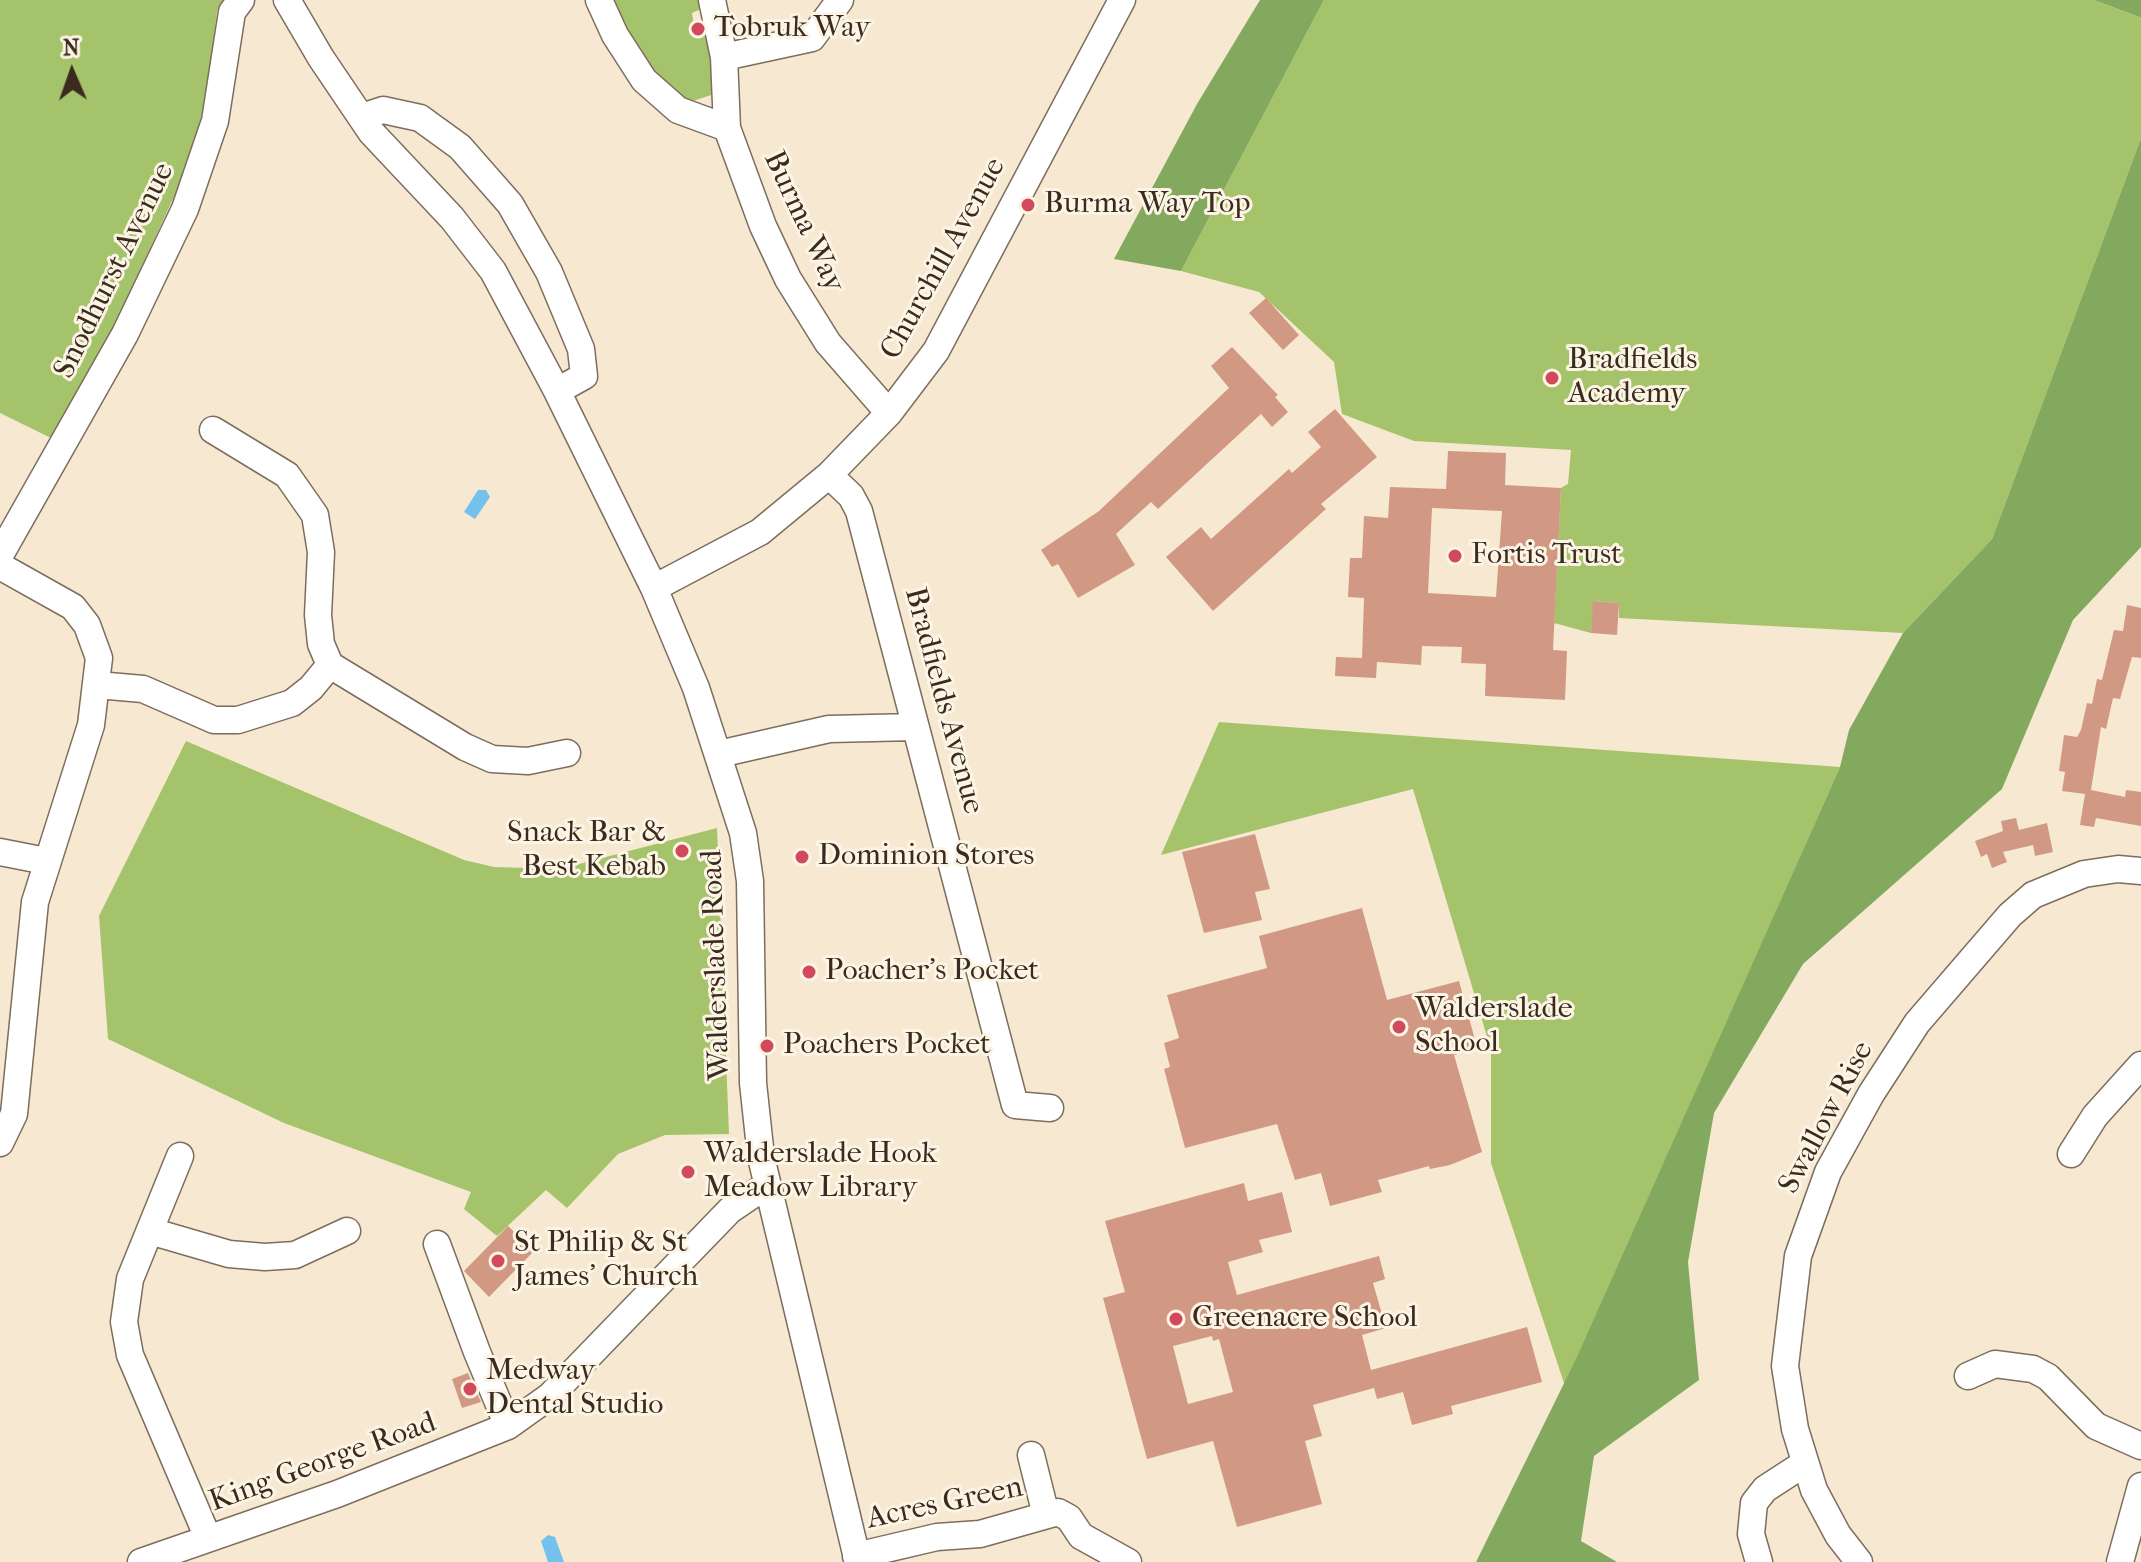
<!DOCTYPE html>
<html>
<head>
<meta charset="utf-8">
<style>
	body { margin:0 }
	#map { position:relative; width:2141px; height:1562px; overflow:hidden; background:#f7e9d1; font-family:"IM FELL French Canon",serif }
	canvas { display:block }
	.north { position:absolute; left:32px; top:32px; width:80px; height:80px; -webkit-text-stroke:6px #fcf5e5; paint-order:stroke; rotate:358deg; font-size:22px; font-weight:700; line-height:32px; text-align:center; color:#3b2a1e }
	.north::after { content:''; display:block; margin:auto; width:28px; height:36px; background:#3b2a1e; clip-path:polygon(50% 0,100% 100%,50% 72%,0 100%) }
</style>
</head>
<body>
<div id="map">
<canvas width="2141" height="1562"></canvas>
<div class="north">N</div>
</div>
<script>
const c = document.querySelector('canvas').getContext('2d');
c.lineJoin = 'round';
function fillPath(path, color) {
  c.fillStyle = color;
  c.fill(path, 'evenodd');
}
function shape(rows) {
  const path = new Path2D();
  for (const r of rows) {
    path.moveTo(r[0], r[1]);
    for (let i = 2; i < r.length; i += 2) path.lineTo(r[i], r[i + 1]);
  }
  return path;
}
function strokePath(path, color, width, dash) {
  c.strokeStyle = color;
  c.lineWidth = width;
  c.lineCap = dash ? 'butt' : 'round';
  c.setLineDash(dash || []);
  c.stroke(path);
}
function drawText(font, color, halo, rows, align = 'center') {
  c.font = font + ' "IM FELL French Canon",serif';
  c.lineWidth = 6;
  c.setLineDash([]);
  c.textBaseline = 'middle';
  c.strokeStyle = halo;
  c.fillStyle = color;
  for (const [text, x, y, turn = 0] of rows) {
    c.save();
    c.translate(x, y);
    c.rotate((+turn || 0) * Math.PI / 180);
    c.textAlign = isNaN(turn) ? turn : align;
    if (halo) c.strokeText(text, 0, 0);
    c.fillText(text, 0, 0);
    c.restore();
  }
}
fillPath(shape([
	[0,0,223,0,217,11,207,94,188,166,113,329,51,438,0,413],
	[607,0,701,0,703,8,692,13,695,34,706,33,714,82,711,95,687,103,661,88],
	[1324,0,2094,0,2141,18,2141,138,1992,539,1903,633,1619,618,1619,603,1594,601,1591,633,1554,623,1561,488,1568,484,1571,450,1414,441,1342,414,1334,362,1259,292,1181,271],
	[1219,722,1840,767,1565,1386,1491,1163,1491,1050,1413,789,1161,855],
	[186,741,464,860,494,867,560,869,717,828,729,1134,665,1135,618,1154,567,1208,546,1190,497,1236,464,1209,471,1192,284,1123,108,1039,99,916]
]), '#a4c36b');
fillPath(shape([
	[1260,0,1324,0,1181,271,1114,259,1197,104],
	[2094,0,2141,0,2141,18,2139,17],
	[2141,138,2141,547,2073,620,2002,789,1803,964,1714,1113,1688,1262,1699,1380,1594,1456,1581,1541,1617,1562,1476,1562,1577,1357,1840,767,1849,730,1903,633,1992,539]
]), '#83a95f');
fillPath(shape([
	[478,490,486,490,490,497,475,519,464,512],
	[548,1535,555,1537,564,1562,548,1562,541,1541]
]), '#74c1ee');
fillPath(shape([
	[1266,298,1299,335,1283,350,1249,313],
	[1232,347,1278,395,1275,397,1288,412,1272,427,1261,414,1158,509,1151,502,1116,534,1135,565,1078,598,1058,564,1052,567,1041,550,1099,511,1229,388,1211,366],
	[1335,409,1377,457,1321,504,1326,509,1213,611,1166,557,1201,527,1211,539,1289,469,1292,473,1321,447,1308,432],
	[1448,451,1506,453,1505,485,1561,488,1553,650,1567,651,1565,700,1485,696,1486,664,1461,663,1462,647,1422,646,1421,665,1377,662,1376,678,1335,676,1336,657,1362,658,1364,598,1348,597,1350,558,1362,558,1364,516,1388,518,1390,487,1446,489],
	[1432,508,1502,511,1496,597,1428,593],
	[1593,601,1619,603,1617,635,1591,633],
	[2127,605,2141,608,2141,658,2132,657,2120,699,2113,698,2106,729,2101,727,2091,790,2125,797,2126,790,2141,792,2141,826,2096,818,2094,827,2080,825,2085,794,2062,791,2065,772,2059,771,2064,735,2077,737,2081,730,2087,703,2092,704,2097,679,2102,680,2114,630,2123,631],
	[2016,818,2019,830,2047,823,2053,852,2035,856,2033,845,2003,852,2007,862,1992,868,1987,854,1981,857,1975,841,2003,831,2001,821],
	[1255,834,1270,889,1255,892,1262,920,1204,933,1182,852],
	[1362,908,1387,1000,1459,981,1475,1040,1471,1041,1473,1050,1454,1055,1482,1152,1450,1165,1430,1169,1429,1166,1378,1180,1382,1192,1330,1206,1321,1173,1295,1180,1277,1124,1185,1148,1164,1069,1170,1067,1164,1043,1179,1038,1167,995,1267,968,1259,936],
	[1244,1183,1248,1201,1282,1192,1292,1232,1259,1240,1263,1252,1228,1262,1237,1295,1379,1256,1385,1279,1373,1283,1386,1328,1362,1335,1371,1370,1527,1327,1542,1382,1451,1406,1453,1414,1412,1425,1403,1392,1377,1399,1374,1388,1313,1405,1322,1436,1305,1441,1322,1504,1237,1527,1213,1441,1147,1459,1103,1298,1125,1292,1105,1221],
	[1212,1336,1213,1341,1219,1339,1233,1392,1188,1404,1173,1346],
	[508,1226,534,1251,489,1297,464,1271],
	[468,1373,481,1402,462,1408,452,1379]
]), '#d19983');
const minor = shape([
	[287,0,321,58,371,132,452,218,493,271,557,391,654,588,696,688,743,833,750,881,753,1083,761,1157,858,1562],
	[599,0,615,35,644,80,678,110,727,128],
	[712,0,724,57,727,128,763,226,788,279,828,343,889,413],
	[724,57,812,38,840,0],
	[362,117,383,110,420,118,460,147,510,204,549,272,581,349,584,376,557,391],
	[213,430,287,475,315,515,321,552,318,615,321,644,330,665,465,747,492,759,528,761,567,753],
	[829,475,851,496,859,511,1015,1105,1050,1108],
	[0,555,125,334,185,209,215,121,232,12,241,0],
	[0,566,73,607,87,625,99,658,91,725,35,902,14,1114,0,1143],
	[654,588,760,532,829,475,889,413,936,351,1122,0],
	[97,685,143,689,214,720,238,720,292,703,311,688,330,665],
	[719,754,829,729,915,727],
	[0,852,46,861],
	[2071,1154,2095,1116,2141,1065],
	[180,1156,130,1279,124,1322,130,1355,208,1538],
	[150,1231,229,1254,265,1257,295,1255,347,1231],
	[437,1244,477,1352,508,1426],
	[1968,1376,1995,1364,2033,1369,2048,1377,2096,1426,2141,1446],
	[1031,1455,1046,1515],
	[856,1556,937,1537,980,1534,1058,1512,1069,1518,1081,1536,1128,1562],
	[141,1562,337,1494,508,1426,550,1396,730,1210,767,1185],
	[1759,1562,1751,1534,1754,1503,1765,1489,1805,1463],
	[1859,1562,1838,1535,1814,1490,1795,1429,1785,1366,1798,1256,1828,1172,1871,1094,1917,1023,2010,915,2033,895,2084,874,2118,869,2141,871],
	[2120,1562,2141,1486]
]);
strokePath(minor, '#7d6d5d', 29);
strokePath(minor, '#fff', 26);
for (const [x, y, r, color] of [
	[698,29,8,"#d1495b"],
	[1028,205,8,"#d1495b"],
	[1552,378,8,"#d1495b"],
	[1455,556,8,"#d1495b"],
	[682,851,8,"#d1495b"],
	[802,857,8,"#d1495b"],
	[809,972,8,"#d1495b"],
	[1399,1027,8,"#d1495b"],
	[767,1046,8,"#d1495b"],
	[688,1172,8,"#d1495b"],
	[498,1261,8,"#d1495b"],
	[1176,1319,8,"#d1495b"],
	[470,1389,8,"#d1495b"]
]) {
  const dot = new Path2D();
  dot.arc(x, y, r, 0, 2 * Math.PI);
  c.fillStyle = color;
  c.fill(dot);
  strokePath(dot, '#fcf5e5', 3);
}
drawText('30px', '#3b2a1e', '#fcf5e5', [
	["Tobruk Way",714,29],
	["Burma Way Top",1044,205],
	["Bradfields",1568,361],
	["Academy",1568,395],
	["Fortis Trust",1471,556],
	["Snack Bar &",666,834,"right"],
	["Best Kebab",666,868,"right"],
	["Dominion Stores",818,857],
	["Poacher's Pocket",825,972],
	["Walderslade",1415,1010],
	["School",1415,1044],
	["Poachers Pocket",783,1046],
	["Walderslade Hook",704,1155],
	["Meadow Library",704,1189],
	["St Philip & St",514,1244],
	["James' Church",514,1278],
	["Greenacre School",1192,1319],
	["Medway",486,1372],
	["Dental Studio",486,1406]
], 'left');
drawText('30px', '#3b2a1e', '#fcf5e5', [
	["Burma Way",803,222,65],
	["Churchill Avenue",944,259,-61],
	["Snodhurst Avenue",115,271,-64],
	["Bradfields Avenue",943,701,75],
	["Walderslade Road",717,965,-92],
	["Swallow Rise",1827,1118,-62],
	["King George Road",323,1463,-20],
	["Acres Green",945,1504,-12]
]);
</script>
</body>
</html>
